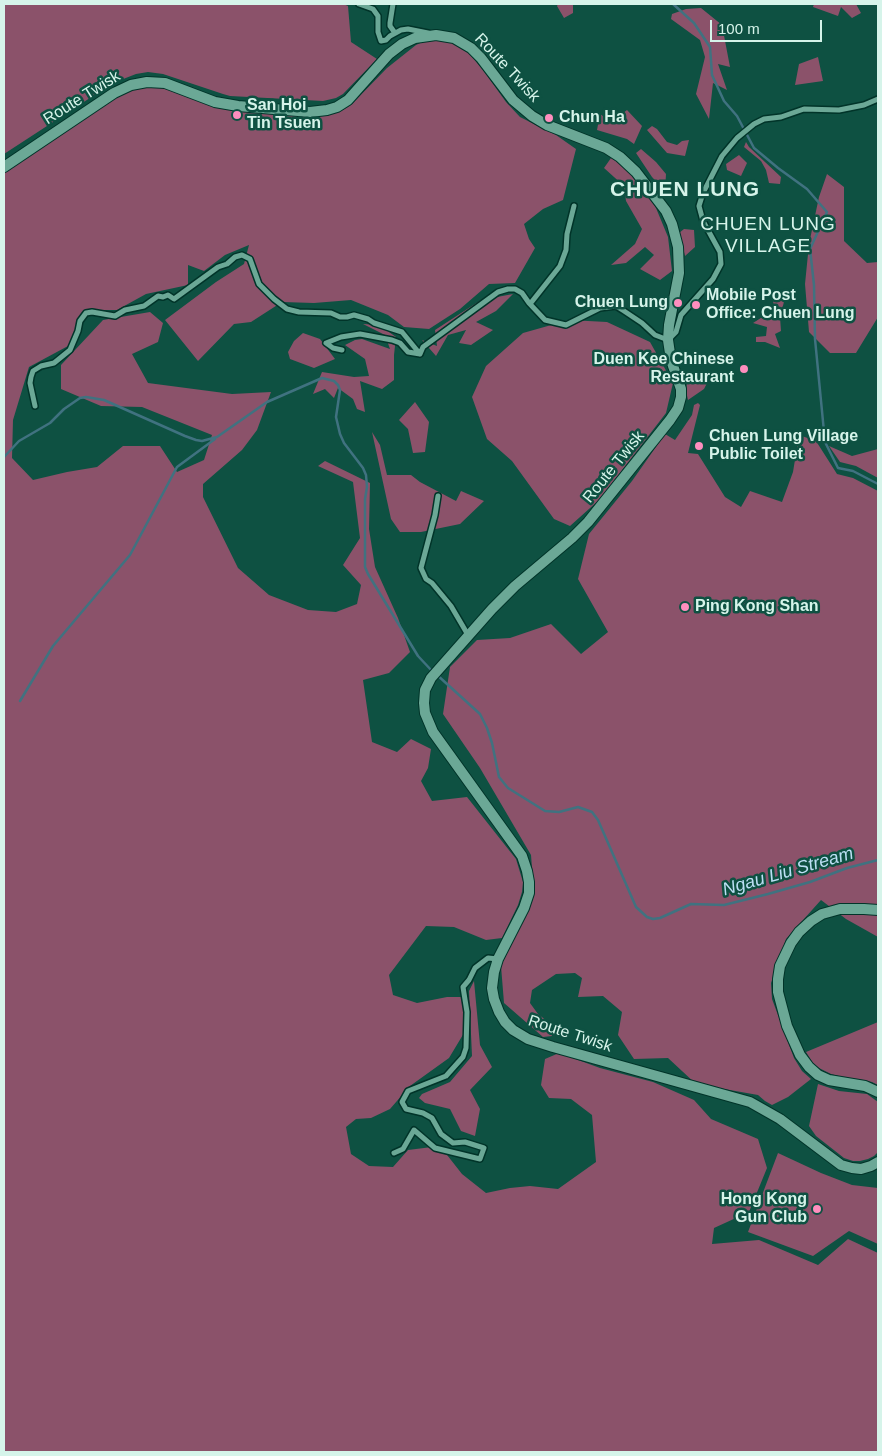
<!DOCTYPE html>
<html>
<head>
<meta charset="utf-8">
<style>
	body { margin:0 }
	#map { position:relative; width:882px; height:1456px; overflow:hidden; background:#0e5142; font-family:Helvetica,sans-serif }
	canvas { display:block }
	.frame { position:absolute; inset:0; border:5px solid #d6f4ea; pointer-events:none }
	.scale { position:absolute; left:710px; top:20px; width:112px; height:22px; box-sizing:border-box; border:2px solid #d6f4ea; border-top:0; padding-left:6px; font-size:15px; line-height:18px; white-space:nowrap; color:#d6f4ea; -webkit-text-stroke:4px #0e5142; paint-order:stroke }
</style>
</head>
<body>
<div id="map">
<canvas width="882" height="1456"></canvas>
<div class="frame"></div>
<div class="scale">100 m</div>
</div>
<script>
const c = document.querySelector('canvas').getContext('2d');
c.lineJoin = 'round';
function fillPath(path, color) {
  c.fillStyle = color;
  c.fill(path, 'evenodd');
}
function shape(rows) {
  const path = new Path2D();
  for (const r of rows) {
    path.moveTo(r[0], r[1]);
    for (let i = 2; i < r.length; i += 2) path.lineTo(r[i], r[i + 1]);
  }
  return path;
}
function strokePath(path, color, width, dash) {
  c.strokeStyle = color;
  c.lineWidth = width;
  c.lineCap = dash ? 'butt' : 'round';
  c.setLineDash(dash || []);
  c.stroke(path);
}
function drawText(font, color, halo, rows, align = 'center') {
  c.font = font + ' Helvetica,sans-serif';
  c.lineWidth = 5;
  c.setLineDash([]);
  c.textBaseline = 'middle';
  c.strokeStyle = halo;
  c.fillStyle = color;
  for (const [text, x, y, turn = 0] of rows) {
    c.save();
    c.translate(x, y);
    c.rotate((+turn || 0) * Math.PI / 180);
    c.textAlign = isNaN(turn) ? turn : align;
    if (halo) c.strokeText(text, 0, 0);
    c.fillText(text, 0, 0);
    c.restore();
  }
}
fillPath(shape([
	[4,4,343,4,348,6,351,42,377,59,343,94,336,98,323,101,230,96,223,94,163,74,148,72,136,74,113,83,4,154],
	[558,4,573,4,573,13,564,18,557,6],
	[814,4,827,4,834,5,835,4,856,4,861,13,852,18,841,7,838,16,813,7],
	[701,8,722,25,730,67,718,64,727,90,713,83,709,119,696,94,705,57,700,40,671,19,672,14,686,9],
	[441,36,467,51,483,70,506,102,520,117,556,135,576,149,563,200,543,209,524,224,529,239,535,248,515,283,489,284,460,309,429,329,404,327,388,315,351,300,314,303,282,302,251,322,234,324,198,361,165,320,216,282,244,264,249,245,225,255,204,271,188,265,188,285,146,294,117,310,84,310,68,346,29,367,13,420,12,458,33,480,67,472,97,467,123,446,160,446,177,472,204,460,212,435,142,407,101,406,61,389,61,365,103,320,150,312,163,323,158,342,132,354,148,383,232,394,271,392,257,430,242,450,203,484,203,497,238,568,269,595,308,610,336,612,357,604,361,585,343,565,360,538,353,482,318,466,325,461,370,483,369,529,375,567,398,618,410,652,389,673,363,680,372,742,397,752,411,739,431,749,428,768,421,781,432,801,467,797,516,859,523,882,522,892,518,905,502,938,486,940,454,927,426,926,389,975,393,995,417,1003,447,997,463,997,464,1033,449,1058,410,1086,390,1109,371,1118,356,1119,346,1127,351,1154,369,1166,393,1167,408,1150,440,1146,462,1174,486,1193,510,1188,530,1186,558,1189,596,1162,592,1115,571,1099,549,1098,541,1085,545,1059,559,1053,600,1068,653,1082,694,1100,711,1119,758,1139,767,1168,749,1212,714,1228,712,1244,759,1240,818,1265,848,1239,878,1253,878,1452,4,1452,4,170,119,95,139,87,149,86,160,87,219,108,324,115,341,111,351,105,387,68,416,45,429,39],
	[818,57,823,81,795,85,799,64],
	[627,110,642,126,634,144,627,139,597,130,600,114,612,122],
	[652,126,657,129,667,142,677,145,682,141,689,140,685,156,667,153,647,130],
	[746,142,749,147,781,177,780,184,769,183,766,170,761,161,744,147],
	[641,149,656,162,666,174,665,191,652,177,636,153],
	[739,155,747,163,741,176,727,170,726,164],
	[611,158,625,167,641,183,656,208,668,237,672,271,660,280,640,269,654,255,645,247,626,263,611,265,635,244,642,229,626,201,624,186,604,168],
	[827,174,844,187,844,241,867,263,878,262,878,317,856,353,830,353,809,332,805,284,809,244,819,197],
	[684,229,694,230,695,247,685,256,679,233],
	[513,294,496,311,476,322,493,330,471,345,459,343,466,330,448,335,436,356,422,340,437,346,435,330,481,300],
	[785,298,780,317,781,331,775,334,780,348,765,342,756,342,756,337,766,336,767,327,753,323,764,316,775,312,773,301],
	[569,320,607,322,650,342,673,383,666,413,599,500,570,526,554,519,512,461,487,439,472,397,486,366,523,333],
	[363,324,379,325,396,337,394,355,394,380,382,389,360,381,365,412,357,409,353,399,338,388,334,398,325,389,313,394,322,372,354,377,369,376,365,359,345,345,355,340,362,339,390,349,385,335],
	[303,333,320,339,335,359,314,368,290,359,288,352,294,341],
	[697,373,707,383,704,389,688,400,686,391,688,375],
	[415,402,429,422,425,452,413,453,408,429,399,420],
	[698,403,700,405,688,453,698,454,725,497,741,507,750,491,782,502,793,472,799,435,816,441,837,474,853,478,878,491,878,937,846,919,821,900,786,939,771,983,772,999,794,1058,802,1071,811,1079,788,1097,772,1105,765,1101,758,1095,696,1084,668,1058,634,1059,618,1035,622,1012,603,996,578,997,582,978,575,973,556,974,532,990,530,1003,538,1014,552,1025,552,1036,543,1037,504,1003,501,966,534,894,531,855,480,768,443,714,450,667,477,640,510,638,551,624,581,654,608,632,578,579,589,534,632,481,665,434,675,440,692,415,694,405],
	[372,432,380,445,387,475,411,475,420,482,456,501,461,491,484,501,460,524,421,532,400,532,391,519],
	[829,446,852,456,878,449,878,478,856,466,840,462],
	[474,981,480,1045,492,1067,470,1090,480,1109,475,1136,461,1131,450,1109,425,1103,419,1098,422,1094,450,1082,472,1056,469,991],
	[878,1022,878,1085,872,1082,863,1080,846,1078,831,1074,819,1068,813,1063,806,1052],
	[818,1084,839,1091,867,1094,878,1102,878,1152,874,1156,868,1159,860,1161,853,1161,844,1158,816,1136,809,1126],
	[778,1153,821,1173,852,1185,878,1188,878,1244,849,1231,813,1256,748,1232]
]), '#8b526a');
strokePath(shape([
	[673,4,694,23,710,47,712,75,724,101,737,116,754,148,778,168,807,189,827,212,810,249,814,285,815,339,825,442,838,468,853,471,878,484],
	[4,457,19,441,50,423,64,409,80,398,86,397,104,400,185,436,196,440,202,441,217,437,267,402,322,378,334,381,338,385,340,390,336,417,340,434,344,443,363,468,366,475,367,487,365,499,365,567,368,574,418,656,432,671],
	[436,674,480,714,487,728,492,743,499,777,508,788,545,811,559,812,578,807,592,812,598,820,636,907,647,917,653,919,660,918,691,904,724,905,768,894,810,882,847,868,878,860],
	[20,701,53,646,130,555,177,467,215,439]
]), '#407280', 2.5);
const street = shape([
	[359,4,373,9,378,16,378,32,381,41,386,40,390,36,401,30,408,29,428,33],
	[393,4,390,23,390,26,395,33],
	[530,304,560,266,566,250,567,234,574,206],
	[342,350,333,348,326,343,341,337,360,334,392,340,400,343,408,352,420,354,423,347,498,292,508,289,515,289,522,293,529,303,545,320,566,325,600,308,616,306,624,311,642,323,655,335,668,340,676,332,681,315,713,279,721,264,720,252,703,221,699,206,703,193,722,156,737,138,754,124,764,119,781,117,804,109,839,110,864,105,878,99],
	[35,406,30,383,31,377,33,371,41,366,54,363,70,350,78,331,80,321,86,313,92,312,115,316,125,310,144,306,158,296,163,297,168,295,174,299,218,267,227,264,235,257,242,255,250,259,259,284,274,299,287,309,299,312,331,313,340,317,347,317,354,315,368,319,374,323,402,332,420,354],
	[438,496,435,515,421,568,426,579,432,583,451,606,468,635],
	[394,1153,403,1149,414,1130,435,1148,480,1159,484,1148,465,1142,453,1143,441,1134,432,1118,423,1113,406,1109,402,1102,408,1091,446,1076,463,1057,466,1048,467,1012,463,987,469,980,475,968,488,958,498,959]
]);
const secondary = shape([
	[4,167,114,93,131,85,147,82,165,83,215,102,238,106,310,112,327,110,337,107,348,100,389,54,402,44,415,38,436,35,454,38,471,48,481,58,513,100,532,116,547,125,606,148,620,157,636,172,666,211,672,224,678,247,679,273,669,325,668,340,671,360,681,389,681,397,678,408,670,420,588,522,572,538,515,586,492,609,431,678,425,690,424,703,425,713,433,732,522,856,527,871,529,882,529,893,524,908,498,959,494,972,492,988,494,999,499,1012,505,1022,513,1030,528,1039,553,1047,750,1102,780,1119,841,1165,852,1168,861,1169,871,1166,878,1162],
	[878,910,864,909,840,909,822,914,811,921,799,932,791,943,780,966,778,979,778,992,787,1026,800,1055,809,1067,818,1075,829,1080,865,1086,878,1092]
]);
strokePath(street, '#013429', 8);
strokePath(secondary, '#013429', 12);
strokePath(street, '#6ba896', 5);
strokePath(secondary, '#6ba896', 10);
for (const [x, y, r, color] of [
	[237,115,5,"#fe8ebe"],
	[549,118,5,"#fe8ebe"],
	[678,303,5,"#fe8ebe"],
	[696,305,5,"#fe8ebe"],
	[744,369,5,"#fe8ebe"],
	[699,446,5,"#fe8ebe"],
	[685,607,5,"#fe8ebe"],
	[817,1209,5,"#fe8ebe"]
]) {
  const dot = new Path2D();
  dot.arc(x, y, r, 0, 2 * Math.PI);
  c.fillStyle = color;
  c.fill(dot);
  strokePath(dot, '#0e5142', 2);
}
drawText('16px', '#d6f4ea', '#0e5142', [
	["Route Twisk",507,68,47],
	["Route Twisk",82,98,-32],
	["Route Twisk",614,467,-51],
	["Route Twisk",570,1034,18]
]);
drawText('bold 16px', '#d6f4ea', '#0e5142', [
	["San Hoi",247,106],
	["Tin Tsuen",247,124],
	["Chun Ha",559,118],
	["Mobile Post",706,296],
	["Office: Chuen Lung",706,314],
	["Chuen Lung",668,303,"right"],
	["Duen Kee Chinese",734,360,"right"],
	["Restaurant",734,378,"right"],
	["Chuen Lung Village",709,437],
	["Public Toilet",709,455],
	["Ping Kong Shan",695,607],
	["Hong Kong",807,1200,"right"],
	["Gun Club",807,1218,"right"]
], 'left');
drawText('italic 18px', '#bcdff4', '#0e5142', [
	["Ngau Liu Stream",788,872,-16]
]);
c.letterSpacing = '1px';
drawText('19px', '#d6f4ea', '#0e5142', [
	["CHUEN LUNG",768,225],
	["VILLAGE",768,247]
]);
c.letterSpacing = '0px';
c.letterSpacing = '1px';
drawText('bold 21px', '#d6f4ea', '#0e5142', [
	["CHUEN LUNG",685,190]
]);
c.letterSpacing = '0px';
</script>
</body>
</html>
